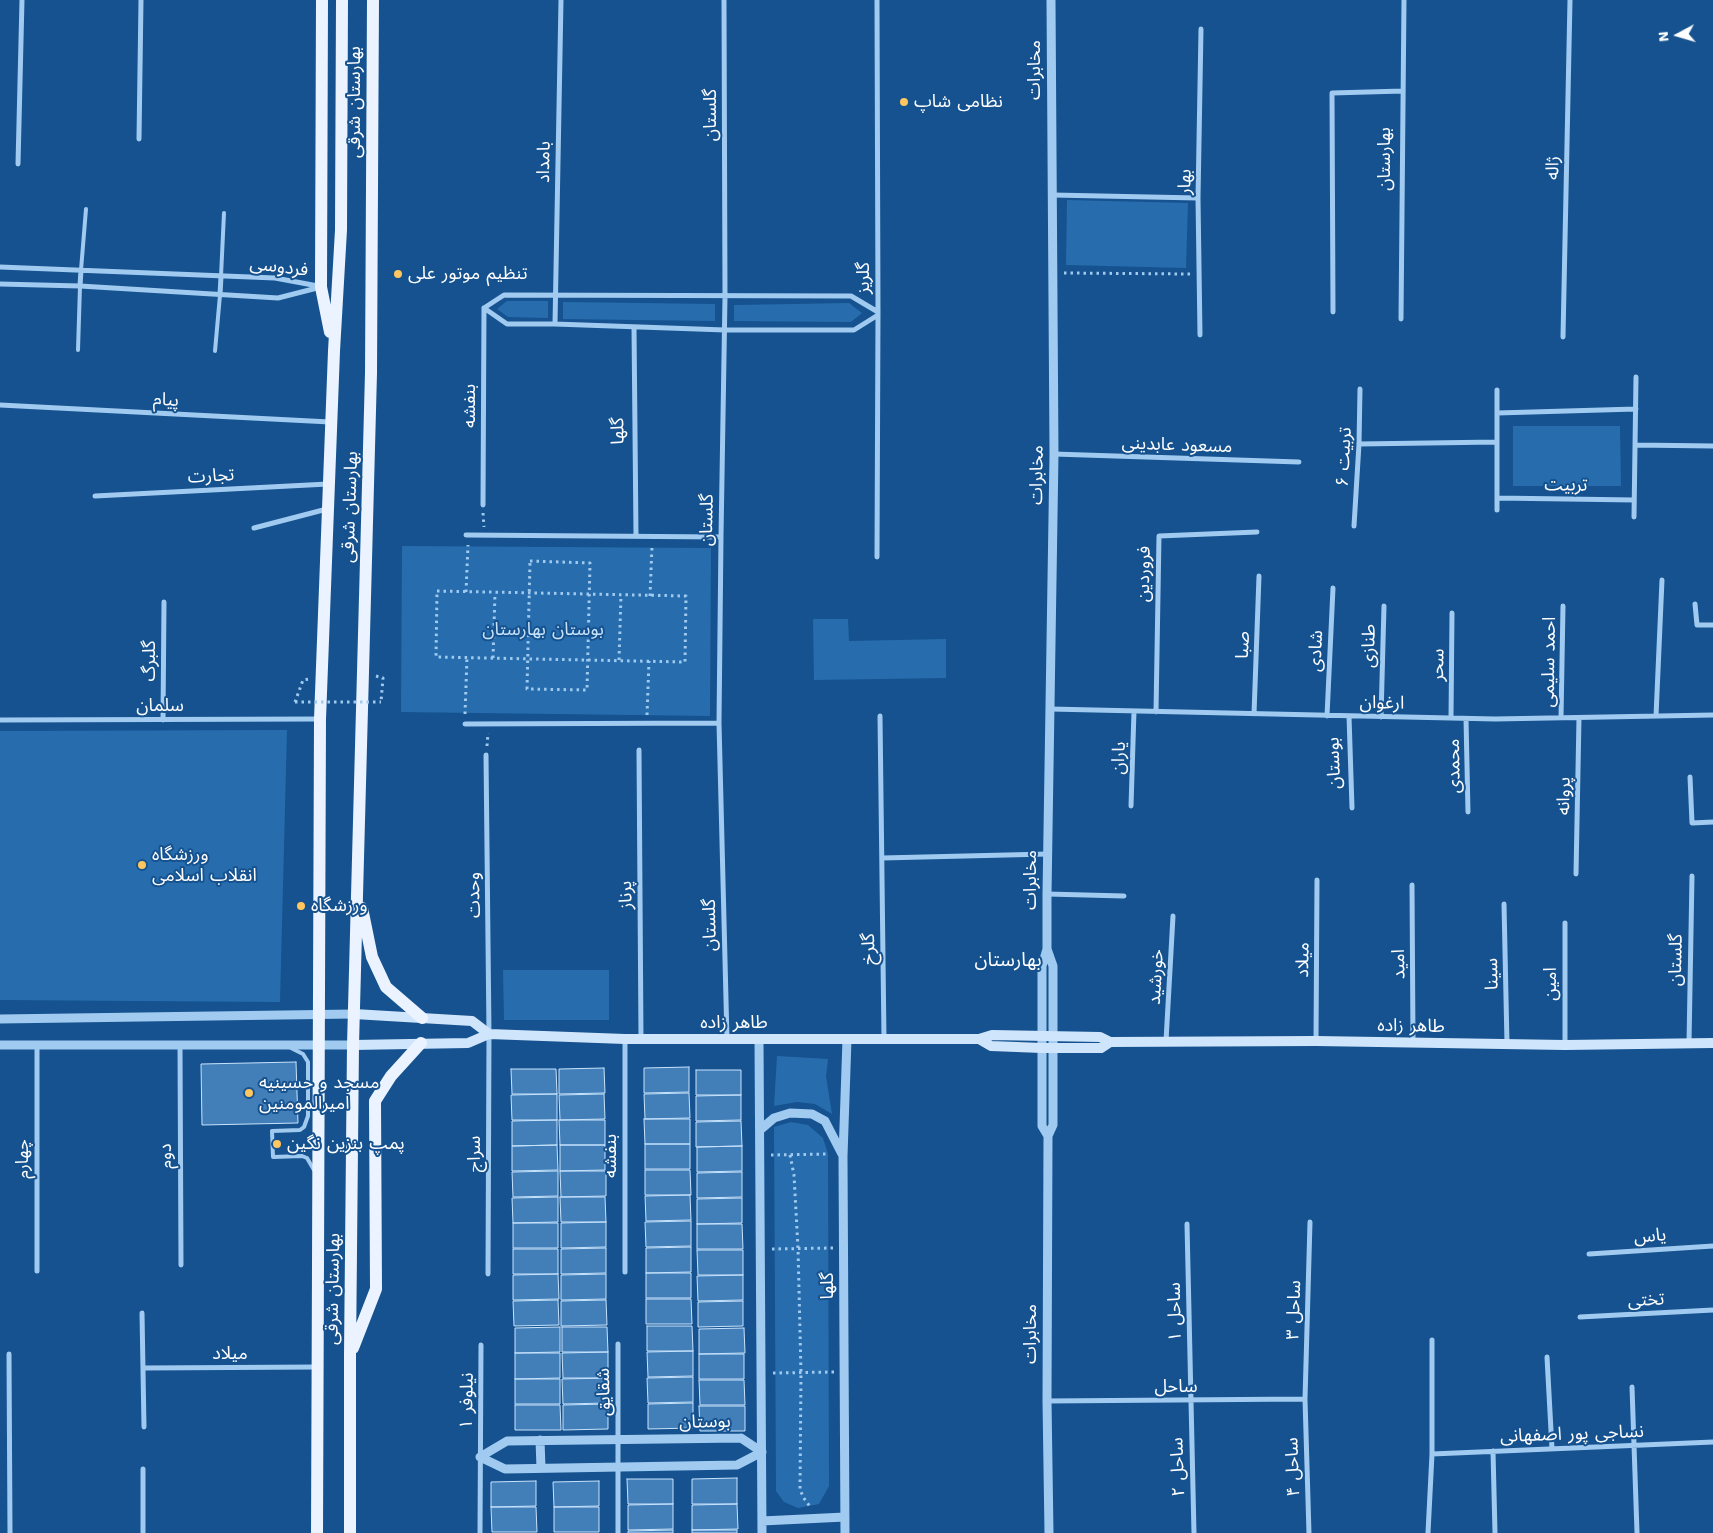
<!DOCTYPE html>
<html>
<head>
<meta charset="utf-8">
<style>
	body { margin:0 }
	#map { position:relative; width:1713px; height:1533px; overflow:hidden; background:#15528f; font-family:"Work Sans",sans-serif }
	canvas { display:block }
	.north { position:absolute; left:1653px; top:10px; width:50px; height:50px; -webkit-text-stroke:4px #15528f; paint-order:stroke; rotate:264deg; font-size:14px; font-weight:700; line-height:20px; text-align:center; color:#fff }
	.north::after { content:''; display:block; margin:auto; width:18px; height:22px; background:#fff; clip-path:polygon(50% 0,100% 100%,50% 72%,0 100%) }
</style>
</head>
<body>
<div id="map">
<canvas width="1713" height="1533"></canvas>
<div class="north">N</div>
</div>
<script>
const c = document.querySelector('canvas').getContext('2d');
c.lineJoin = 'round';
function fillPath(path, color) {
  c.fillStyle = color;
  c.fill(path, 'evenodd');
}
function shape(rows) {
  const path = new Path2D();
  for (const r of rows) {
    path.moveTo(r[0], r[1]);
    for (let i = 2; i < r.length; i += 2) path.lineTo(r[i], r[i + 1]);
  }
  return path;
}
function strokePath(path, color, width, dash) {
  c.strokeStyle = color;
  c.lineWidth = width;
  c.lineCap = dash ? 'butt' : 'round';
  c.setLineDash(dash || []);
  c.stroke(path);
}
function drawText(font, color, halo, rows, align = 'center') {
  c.font = font + ' "Work Sans","Noto Sans Arabic",sans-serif';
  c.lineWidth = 4;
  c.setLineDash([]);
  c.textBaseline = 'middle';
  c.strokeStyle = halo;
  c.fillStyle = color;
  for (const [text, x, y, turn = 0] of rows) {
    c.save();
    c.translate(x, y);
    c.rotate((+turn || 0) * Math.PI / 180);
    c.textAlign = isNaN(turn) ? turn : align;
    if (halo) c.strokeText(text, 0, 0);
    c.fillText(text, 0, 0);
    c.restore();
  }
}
fillPath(shape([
	[1067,200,1188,203,1186,268,1066,265],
	[507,301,548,301,548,318,508,317,497,309],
	[563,302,715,304,715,321,563,319],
	[849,303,862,313,851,322,734,321,734,305],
	[1513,426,1620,426,1621,486,1513,486],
	[402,546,711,548,710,716,401,712],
	[813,619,848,619,849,641,946,639,946,678,814,680],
	[287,730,280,1002,0,1000,0,731],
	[503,970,609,970,609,1020,504,1020],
	[777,1056,828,1059,826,1076,832,1114,815,1104,797,1102,774,1106],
	[791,1122,808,1125,823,1138,828,1154,829,1486,819,1504,798,1508,784,1502,776,1491,774,1127]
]), '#276dae');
const building = shape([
	[296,1062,298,1123,202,1125,201,1064,296,1062],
	[689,1067,689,1092,644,1093,644,1068,689,1067],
	[604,1068,605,1093,559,1094,559,1069,604,1068],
	[511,1069,556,1069,557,1094,512,1094,511,1069],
	[696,1070,741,1070,741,1095,696,1095,696,1070],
	[689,1093,690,1118,645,1119,644,1094,689,1093],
	[557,1094,557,1120,512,1120,511,1095,557,1094],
	[604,1094,605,1119,560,1120,559,1095,604,1094],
	[741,1095,741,1120,696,1121,696,1096,741,1095],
	[644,1119,690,1119,690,1144,645,1144,644,1119],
	[557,1120,557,1145,512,1146,512,1121,557,1120],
	[559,1120,605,1120,605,1145,560,1145,559,1120],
	[741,1121,742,1146,696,1147,696,1122,741,1121],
	[645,1144,690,1144,690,1169,645,1169,645,1144],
	[557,1145,558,1170,512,1171,512,1146,557,1145],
	[560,1145,605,1145,605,1170,560,1171,560,1145],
	[742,1146,742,1171,697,1172,697,1147,742,1146],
	[645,1170,690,1170,691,1195,645,1195,645,1170],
	[558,1171,558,1196,513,1197,512,1172,558,1171],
	[560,1171,606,1171,606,1196,561,1197,560,1171],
	[742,1172,742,1197,697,1198,697,1173,742,1172],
	[690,1195,691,1220,646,1221,645,1196,690,1195],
	[558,1197,558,1222,513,1223,512,1198,558,1197],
	[560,1197,605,1197,606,1222,561,1222,560,1197],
	[742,1198,742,1223,697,1224,697,1199,742,1198],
	[691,1221,691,1246,646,1247,645,1222,691,1221],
	[606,1222,606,1247,561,1248,561,1223,606,1222],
	[513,1223,558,1223,558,1248,513,1248,513,1223],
	[697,1224,742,1224,743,1249,697,1249,697,1224],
	[691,1247,691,1272,646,1273,646,1248,691,1247],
	[606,1248,606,1273,561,1274,561,1249,606,1248],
	[513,1249,558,1249,558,1274,513,1274,513,1249],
	[697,1250,743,1250,743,1275,698,1275,697,1250],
	[646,1273,691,1273,691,1298,646,1298,646,1273],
	[558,1274,559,1299,513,1300,513,1275,558,1274],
	[606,1274,606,1299,561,1300,561,1275,606,1274],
	[743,1275,743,1300,698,1301,697,1276,743,1275],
	[646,1299,691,1299,692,1324,646,1324,646,1299],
	[558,1300,559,1325,514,1326,513,1301,558,1300],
	[606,1300,607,1325,561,1326,561,1301,606,1300],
	[743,1301,743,1326,698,1327,698,1302,743,1301],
	[647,1326,692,1326,693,1351,647,1351,647,1326],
	[560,1327,560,1352,515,1353,515,1328,560,1327],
	[562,1327,607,1327,608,1352,562,1352,562,1327],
	[744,1328,745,1353,699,1354,699,1329,744,1328],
	[693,1351,693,1376,648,1377,647,1352,693,1351],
	[608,1352,608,1378,563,1378,562,1353,608,1352],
	[515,1353,560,1353,560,1378,515,1379,515,1353],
	[699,1354,744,1354,744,1379,699,1379,699,1354],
	[693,1377,693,1402,648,1403,647,1378,693,1377],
	[608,1378,608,1403,563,1404,562,1379,608,1378],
	[515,1379,560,1379,560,1404,515,1404,515,1379],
	[699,1380,744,1380,745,1405,700,1405,699,1380],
	[693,1403,693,1428,648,1429,648,1404,693,1403],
	[608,1404,608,1429,563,1430,563,1405,608,1404],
	[515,1405,560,1405,561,1430,515,1430,515,1405],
	[699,1406,745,1406,745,1431,700,1431,699,1406],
	[737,1478,737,1504,692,1504,692,1479,737,1478],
	[627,1479,673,1479,673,1504,628,1504,627,1479],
	[536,1481,536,1506,491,1507,491,1482,536,1481],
	[599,1481,599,1506,554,1507,553,1482,599,1481],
	[673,1504,673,1529,628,1530,628,1505,673,1504],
	[737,1504,738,1529,692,1530,692,1505,737,1504],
	[491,1507,536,1507,537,1532,492,1532,491,1507],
	[554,1507,599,1507,599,1532,554,1532,554,1507],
	[673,1530,673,1533,628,1533,628,1531,673,1530],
	[692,1530,737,1530,737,1533,692,1533,692,1530]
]);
fillPath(building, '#427fb9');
strokePath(building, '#c7e3fc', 1);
strokePath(shape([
	[1064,273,1190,274],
	[483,513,484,527],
	[530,561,590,563,587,690,527,689,530,561],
	[437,591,686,596,685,662,436,657,437,591],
	[466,592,468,545],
	[650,596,652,546],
	[493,658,495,593],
	[619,660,621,595],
	[376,676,383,678,381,702],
	[295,702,303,680,309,679],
	[465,714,467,657],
	[647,715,649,661],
	[487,746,488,733],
	[771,1155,829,1154],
	[790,1155,794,1175,798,1248,801,1373,800,1489,803,1497,811,1508],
	[772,1249,833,1248],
	[773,1373,834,1372]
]), '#a0caf0', 3, [2.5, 4]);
strokePath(shape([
	[81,270,86,209],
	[221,276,224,213],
	[78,350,80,286],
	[215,351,220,295],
	[291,1048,303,1054,308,1062,308,1116,304,1127,300,1130,272,1131,273,1157,302,1156,307,1158,314,1170]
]), '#a0caf0', 4);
strokePath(shape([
	[724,0,725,297,721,537,719,723,727,1039],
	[877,0,878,312,877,557],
	[139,139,141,0],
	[18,164,22,0],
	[1053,195,1198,198],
	[0,267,275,278,318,286],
	[0,284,80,286,278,298,321,287],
	[80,286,81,270],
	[220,295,221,276],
	[484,308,507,324,555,324,725,330,854,330,878,315],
	[484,308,504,295,851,296,878,312],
	[1333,312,1332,93,1403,91],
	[1401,319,1404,0],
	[555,324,561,0],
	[634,327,636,536],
	[1200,335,1198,198,1201,29],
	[1563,337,1570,0],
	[1497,390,1497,510],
	[0,405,330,422],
	[1497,413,1636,409],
	[1359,444,1497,442],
	[1635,445,1713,446],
	[1054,454,1299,462],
	[95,496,328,484],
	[1497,498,1634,500],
	[483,505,484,308],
	[1634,517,1636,377],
	[1354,526,1359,444,1360,389],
	[254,528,327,509],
	[466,535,721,537],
	[1695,604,1697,625,1713,625],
	[1050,709,1495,719,1713,715],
	[1156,712,1159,536,1257,532],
	[1254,714,1259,576],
	[880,716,884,1039],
	[1327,716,1333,588],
	[1349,716,1352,808],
	[1656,716,1662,580],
	[1381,717,1384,606],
	[1451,718,1452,613],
	[1561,718,1563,606],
	[1466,719,1468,812],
	[0,720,319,719],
	[163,720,164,602],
	[465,724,719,723],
	[639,750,641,1039],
	[486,755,489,1034,488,1274],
	[1690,777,1692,823,1713,822],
	[1131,806,1134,711],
	[882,858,1048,854],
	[1576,874,1579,718],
	[1412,885,1413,1042],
	[1047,894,1124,896],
	[1504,904,1507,1044],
	[625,1039,625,1272],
	[1166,1041,1173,916],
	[1316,1041,1317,880],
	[1689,1043,1692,876],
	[1565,1045,1565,923],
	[37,1046,37,1271],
	[180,1046,181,1265],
	[1187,1224,1194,1533],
	[1589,1254,1713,1246],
	[142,1313,144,1427],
	[1580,1317,1713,1310],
	[618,1344,618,1533],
	[9,1354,10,1533],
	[1547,1357,1552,1449],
	[143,1368,317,1367],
	[1632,1387,1637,1532],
	[1047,1401,1305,1399],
	[1493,1451,1495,1533],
	[1432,1454,1713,1442],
	[143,1469,143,1533],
	[480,1533,481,1345],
	[1309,1533,1305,1399,1310,1222],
	[1428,1533,1432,1454,1432,1340]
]), '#a0caf0', 5);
strokePath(shape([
	[1047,949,1042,966,1042,1126,1048,1136],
	[0,1019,354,1014],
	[759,1040,762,1533],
	[0,1045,353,1045],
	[760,1130,774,1118,790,1113,812,1114,825,1121,842,1154],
	[741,1438,762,1452,737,1465,505,1469,480,1457,507,1441,741,1438],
	[540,1440,541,1468],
	[762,1521,845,1517],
	[845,1533,843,1156,847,1039],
	[1049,1533,1047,1401,1048,1136,1053,1125,1053,966,1047,949,1047,894,1054,454,1051,0]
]), '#a0caf0', 9);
strokePath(shape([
	[354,1014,472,1021,489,1034],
	[979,1039,991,1046,1042,1048,1101,1048,1110,1042],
	[353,1045,468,1043,489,1034,625,1039,979,1039,992,1035,1100,1037,1110,1042,1316,1041,1565,1045,1713,1043]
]), '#cfe5fb', 10);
strokePath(shape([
	[322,0,321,287,330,332],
	[362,908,372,957,386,987,422,1018],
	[353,1348,376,1289,375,1101,391,1076,421,1043],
	[317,1533,320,719,334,351,341,230,342,0],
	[350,1533,350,1354,353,1045,371,373,373,0]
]), '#eaf3ff', 12);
strokePath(shape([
	[295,702,381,702]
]), '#a0caf0', 3, [2.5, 4]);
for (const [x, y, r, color] of [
	[904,102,5,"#ffc660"],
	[398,274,5,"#ffc660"],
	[142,865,5,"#ffc660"],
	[301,906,5,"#ffc660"],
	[249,1093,5,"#ffc660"],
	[277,1144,5,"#ffc660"]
]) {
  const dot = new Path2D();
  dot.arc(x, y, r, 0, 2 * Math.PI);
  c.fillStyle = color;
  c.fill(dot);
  strokePath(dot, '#15528f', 2);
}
drawText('18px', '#fff', '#15528f', [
	["مخابرات",1035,70,-90],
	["بهارستان شرقی",355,102,-90],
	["گلستان",711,115,-90],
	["بهارستان",1385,159,-90],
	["بامداد",544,162,-89],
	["ژاله",1553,168,-89],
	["بهار",1185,182,-89],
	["فردوسی",279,267,7],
	["گلریز",864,278,-90],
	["پیام",166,400,3],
	["بنفشه",470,406,-90],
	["گلها",618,431,-91],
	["مسعود عابدینی",1177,445,2],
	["تربیت ۶",1344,457,-87],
	["مخابرات",1037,475,-89],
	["تجارت",211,476,-3],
	["تربیت",1566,485,1],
	["بهارستان شرقی",350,507,-88],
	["گلستان",707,520,-89],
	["فروردین",1144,574,-89],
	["صبا",1243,645,-88],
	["طنازی",1369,646,-89],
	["شادی",1316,651,-87],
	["گلبرگ",150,661,-90],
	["احمد سلیمی",1549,662,-89],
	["سحر",1438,665,-89],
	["ارغوان",1382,703,1],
	["سلمان",160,706],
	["یاران",1119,758,-88],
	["بوستان",1334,763,-92],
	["محمدی",1454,766,-91],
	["پروانه",1564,796,-89],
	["مخابرات",1031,880,-90],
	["وحدت",474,895,-91],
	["پرناز",626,895,-91],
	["گلستان",710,925,-91],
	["گلرخ",869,949,-91],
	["میلاد",1303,960,-89],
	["گلستان",1676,960,-89],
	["امید",1399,964,-91],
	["سینا",1492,974,-91],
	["خورشید",1156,977,-87],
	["امین",1551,984,-90],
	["طاهر زاده",734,1023],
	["طاهر زاده",1411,1026,1],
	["سراج",475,1154,-90],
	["دوم",166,1156,-90],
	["بنفشه",611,1156,-90],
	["چهارم",23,1159,-90],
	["یاس",1650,1236,-4],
	["گلها",828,1286,-90],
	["بهارستان شرقی",333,1289,-89],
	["تختی",1646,1300,-3],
	["ساحل ۳",1294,1310,-88],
	["ساحل ۱",1175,1312,-91],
	["مخابرات",1031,1334,-90],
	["میلاد",230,1354],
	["ساحل",1176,1387],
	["شقایق",604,1392,-91],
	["نیلوفر ۱",467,1401,-89],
	["بوستان",705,1422,-1],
	["نساجی پور اصفهانی",1572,1434,-2],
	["ساحل ۲",1178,1467,-92],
	["ساحل ۴",1293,1467,-92]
]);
drawText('18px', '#fff', '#15528f', [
	["نظامی شاپ",914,102],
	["تنظیم موتور علی",408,274],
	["ورزشگاه",152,855],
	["انقلاب اسلامی",152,876],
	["ورزشگاه",311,906],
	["مسجد و حسینیه",259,1083],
	["امیرالمومنین",259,1104],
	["پمپ بنزین نگین",287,1144]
], 'left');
drawText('18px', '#c7e3fc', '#15528f', [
	["بوستان بهارستان",543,630]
]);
drawText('19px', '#fff', '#15528f', [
	["بهارستان",1008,960]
]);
</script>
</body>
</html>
